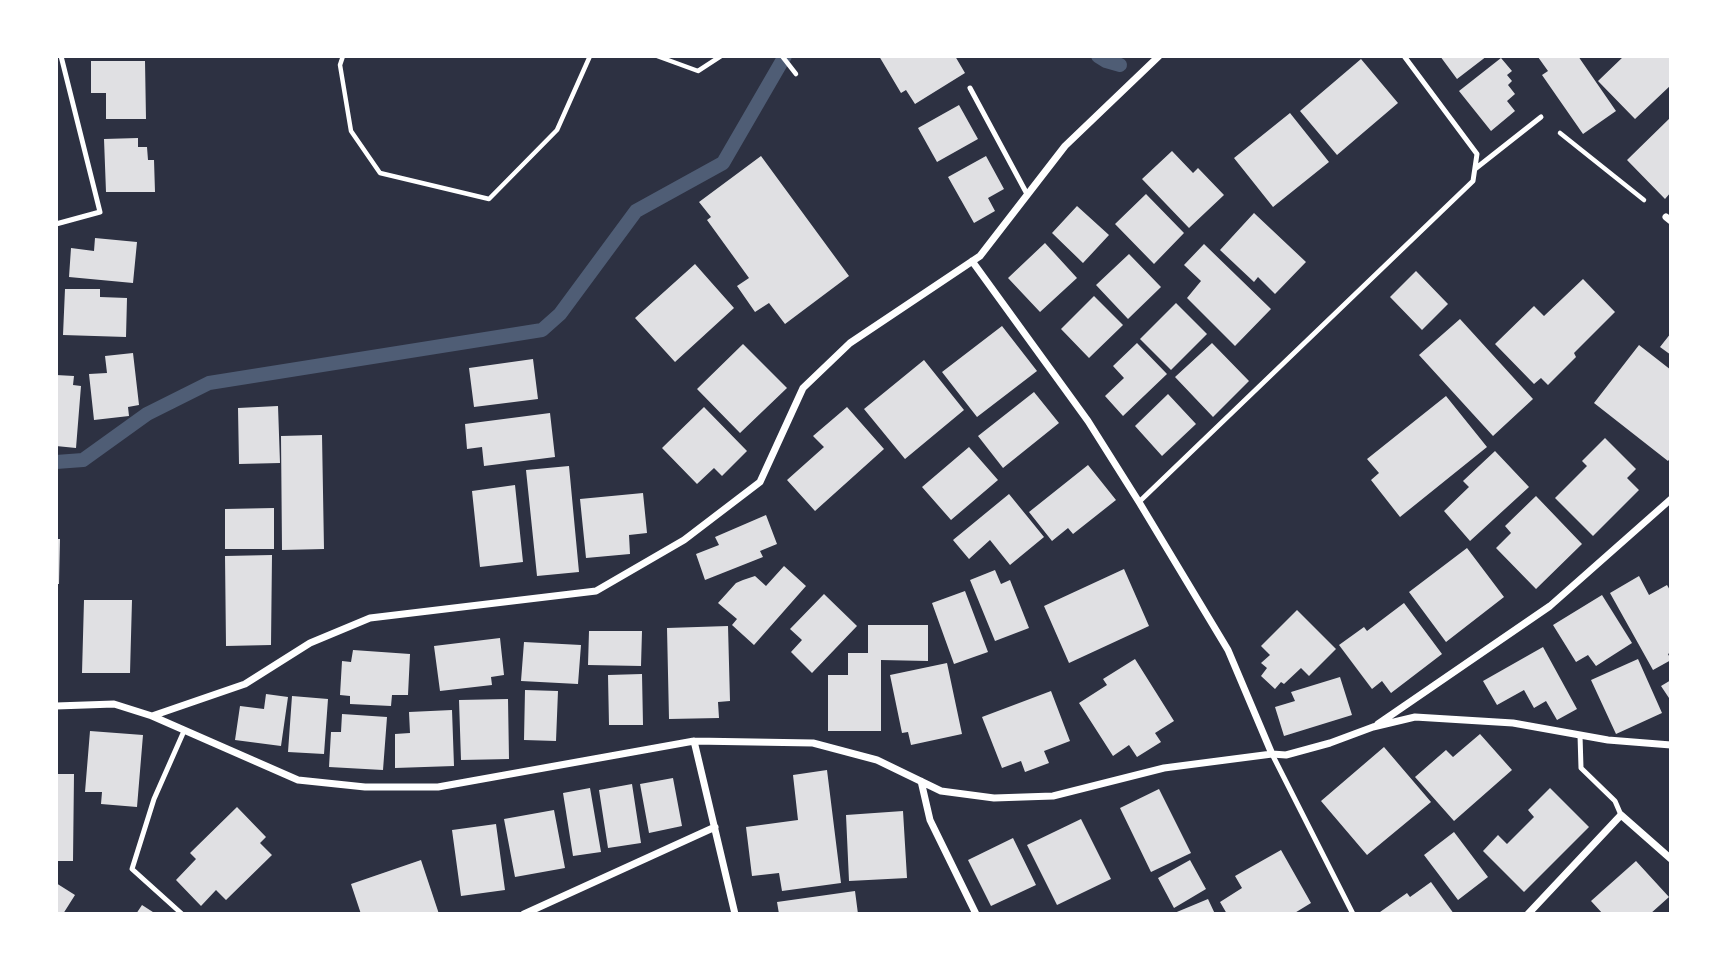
<!DOCTYPE html>
<html>
<head>
<meta charset="utf-8">
<style>
	body { margin:0 }
	#map { position:relative; width:1727px; height:970px; overflow:hidden; background:#2d3142; font-family:Overpass,sans-serif }
	canvas { display:block }
	.frame { position:absolute; inset:0; border:58px solid #fff; pointer-events:none }
</style>
</head>
<body>
<div id="map">
<canvas width="1727" height="970"></canvas>
<div class="frame"></div>
</div>
<script>
const c = document.querySelector('canvas').getContext('2d');
c.lineJoin = 'round';
function shape(rows) {
  const path = new Path2D();
  for (const r of rows) {
    path.moveTo(r[0], r[1]);
    for (let i = 2; i < r.length; i += 2) path.lineTo(r[i], r[i + 1]);
  }
  return path;
}
function strokePath(path, color, width, dash) {
  c.strokeStyle = color;
  c.lineWidth = width;
  c.lineCap = dash ? 'butt' : 'round';
  c.setLineDash(dash || []);
  c.stroke(path);
}
function fillPath(path, color) {
  c.fillStyle = color;
  c.fill(path, 'evenodd');
}
strokePath(shape([
	[1098,56,1106,61,1120,65],
	[56,462,83,460,147,414,209,383,542,330,560,314,636,211,723,163,785,56]
]), '#4f5d75', 14);
fillPath(shape([
	[879,56,955,56,965,73,915,104,906,90,901,93],
	[1440,56,1487,56,1457,79],
	[1539,56,1578,56,1616,111,1583,134,1542,75,1548,71,1538,57],
	[1624,56,1671,56,1671,85,1635,119,1598,81],
	[1501,58,1512,71,1507,75,1512,81,1508,85,1515,94,1507,101,1515,111,1491,131,1459,91],
	[1361,59,1398,103,1337,155,1300,111],
	[91,61,145,61,146,119,106,119,106,93,91,93],
	[959,105,978,139,937,162,918,128],
	[1290,113,1329,162,1273,207,1234,158],
	[1671,117,1671,192,1665,199,1627,160],
	[138,138,138,147,147,147,148,160,154,160,155,192,106,192,104,139],
	[1172,151,1193,173,1198,168,1224,195,1189,228,1142,179],
	[761,156,849,276,785,324,769,303,755,312,737,286,749,278,707,220,711,217,699,202],
	[986,156,1004,189,988,198,995,211,974,223,948,177],
	[1146,194,1184,233,1154,264,1115,224],
	[1077,206,1109,235,1083,263,1052,233],
	[1254,213,1306,262,1275,294,1258,277,1254,282,1220,250],
	[95,238,137,242,133,283,69,277,71,248,94,251],
	[1045,243,1077,278,1040,312,1008,278],
	[1204,244,1271,309,1235,346,1187,298,1201,281,1184,265],
	[1129,254,1161,287,1128,319,1096,285],
	[695,264,734,308,675,362,635,318],
	[1416,271,1448,304,1422,330,1390,297],
	[1583,279,1615,312,1574,353,1576,357,1548,385,1541,378,1534,384,1495,344,1534,306,1544,316],
	[65,289,100,289,100,297,127,298,126,337,63,335],
	[1094,296,1123,325,1089,358,1061,329],
	[1176,303,1207,334,1171,370,1140,339],
	[1460,319,1533,399,1493,436,1419,355],
	[1002,326,1037,371,977,417,942,372],
	[1671,333,1671,355,1660,347],
	[1137,343,1167,374,1123,416,1105,396,1124,378,1113,366],
	[1212,343,1249,381,1213,417,1175,377],
	[743,344,787,388,740,433,697,389],
	[1639,345,1671,370,1671,457,1668,461,1594,403],
	[133,353,139,405,128,407,129,416,94,420,89,374,107,373,105,356],
	[533,359,538,399,474,407,469,368],
	[924,360,964,410,905,459,864,409],
	[56,375,74,376,73,385,81,386,76,448,56,446],
	[1034,392,1059,423,1003,468,978,436],
	[1168,394,1196,424,1162,456,1135,426],
	[1446,396,1487,447,1400,517,1371,480,1379,473,1367,459],
	[278,406,280,463,239,464,238,408],
	[704,407,747,451,722,476,714,468,697,484,662,448],
	[847,407,884,449,815,511,787,480,824,447,813,436],
	[550,413,555,457,484,466,482,447,467,449,465,424],
	[322,435,324,549,282,550,281,436],
	[1605,438,1636,469,1627,478,1639,490,1593,536,1555,498,1587,466,1582,461],
	[969,447,998,480,951,520,922,487],
	[1495,451,1529,487,1470,541,1444,511,1469,487,1463,481],
	[1088,465,1116,500,1073,534,1068,528,1052,541,1029,512],
	[569,466,579,572,537,576,526,470],
	[515,485,523,562,480,567,472,491],
	[643,493,647,533,629,535,630,554,586,558,580,499],
	[1009,494,1044,537,1010,565,990,540,969,559,953,540],
	[1536,496,1582,544,1536,589,1496,548,1511,533,1505,526],
	[274,508,274,549,225,549,225,509],
	[766,515,777,544,760,551,763,557,705,580,696,554,719,545,715,537],
	[56,539,60,539,59,584,56,584],
	[1467,548,1504,597,1446,642,1409,592],
	[272,555,271,645,226,646,225,556],
	[784,566,806,586,754,645,732,625,737,619,718,603,736,583,743,580,755,576,766,586],
	[1124,569,1149,626,1069,663,1044,606],
	[995,570,1001,584,1010,580,1029,628,995,641,970,580],
	[1639,576,1649,595,1667,585,1671,592,1671,652,1668,654,1671,660,1653,670,1610,593],
	[965,591,988,652,954,664,932,603],
	[824,594,857,626,812,673,791,652,802,640,790,629],
	[1602,595,1632,643,1596,666,1588,655,1576,662,1553,625],
	[84,600,132,600,130,673,82,673],
	[1404,603,1442,654,1391,693,1382,681,1372,689,1339,645,1364,627,1367,631],
	[1297,610,1336,649,1309,676,1301,668,1284,684,1281,682,1275,689,1261,676,1267,668,1261,663,1270,655,1261,646],
	[868,625,928,625,928,661,881,660,881,731,828,731,828,675,848,675,848,653,868,653],
	[728,626,730,701,718,702,719,718,669,719,667,628],
	[589,631,642,631,641,666,588,665],
	[500,638,504,675,491,677,492,685,440,691,434,646],
	[524,642,581,645,578,684,521,681],
	[1543,647,1577,709,1557,720,1546,701,1534,708,1524,690,1497,705,1483,681],
	[353,650,410,654,408,695,392,695,391,706,350,704,350,696,340,695,342,661,351,662],
	[1135,659,1174,721,1155,733,1161,742,1137,757,1129,745,1113,756,1079,703,1107,685,1103,679],
	[1638,659,1662,713,1616,734,1591,680],
	[947,663,962,734,911,745,908,732,902,733,890,675],
	[642,674,643,725,609,725,608,675],
	[1340,677,1352,715,1284,736,1275,707,1295,701,1291,692],
	[1671,680,1671,701,1661,686],
	[525,690,558,691,556,741,524,740],
	[1051,691,1070,741,1044,751,1049,763,1025,772,1021,761,1002,768,982,717],
	[266,694,288,697,281,746,235,740,240,706,264,709],
	[292,696,328,699,324,754,288,752],
	[508,699,509,759,461,760,459,700],
	[452,710,454,766,395,768,395,734,410,733,409,712],
	[342,714,387,717,383,770,329,767,331,732,341,732],
	[90,731,143,735,137,807,101,804,102,792,85,792],
	[1480,734,1512,770,1454,821,1415,777,1446,750,1453,757],
	[1384,747,1431,802,1367,855,1321,801],
	[827,770,841,883,782,891,779,873,752,876,746,827,798,820,793,775],
	[56,774,74,774,73,861,56,861],
	[673,778,682,826,649,833,640,784],
	[632,784,641,843,608,848,599,790],
	[590,788,601,852,573,856,563,793],
	[1550,788,1589,827,1524,892,1483,851,1498,835,1507,844,1534,817,1528,810],
	[1159,789,1191,853,1151,872,1120,808],
	[237,807,266,837,260,843,272,855,226,900,216,890,201,906,176,880,196,859,190,853],
	[554,810,565,868,515,877,504,819],
	[903,811,907,878,849,881,846,815],
	[1081,819,1111,879,1057,905,1027,845],
	[496,824,505,890,461,896,452,830],
	[1454,832,1488,877,1458,900,1424,855],
	[1013,838,1036,885,991,906,968,860],
	[1281,850,1311,903,1293,914,1227,914,1220,902,1242,888,1235,876],
	[421,860,439,914,361,914,351,884],
	[1190,860,1206,889,1174,908,1158,878],
	[1636,861,1669,897,1650,914,1603,914,1591,901],
	[1431,882,1454,914,1382,914,1380,912,1407,893,1410,897],
	[56,883,75,895,63,914,56,914],
	[855,891,858,914,779,914,777,902],
	[1208,899,1215,914,1172,914],
	[142,905,156,914,136,914]
]), '#e0e0e3');
strokePath(shape([
	[343,56,340,65,351,131,380,173,489,199,557,130,590,56],
	[657,56,698,71,721,56],
	[782,56,796,74],
	[1560,133,1644,200]
]), '#fff', 4.5);
strokePath(shape([
	[970,88,1027,194],
	[1475,169,1541,117],
	[56,224,100,212,61,56],
	[1139,502,1473,181,1477,154,1404,56],
	[1580,735,1581,768,1615,801,1621,815],
	[1272,754,1353,914],
	[182,914,132,869,154,799,184,731]
]), '#fff', 5);
strokePath(shape([
	[1666,217,1671,221],
	[972,261,1088,421,1139,502,1228,650,1272,754],
	[56,706,114,704,152,716,298,780,365,787,438,787,694,741,813,743,877,760,941,791,994,798,1053,796,1164,768,1272,754,1286,755,1330,743,1373,727,1415,717,1513,723,1608,740,1671,745],
	[152,716,245,684,310,643,370,618,596,591,684,540,760,482,803,388,850,343,980,256,1065,146,1159,56],
	[1378,724,1550,606,1671,499],
	[694,741,735,914],
	[921,781,930,820,976,914],
	[524,914,715,827],
	[1528,914,1621,815,1671,859]
]), '#fff', 7);
</script>
</body>
</html>
